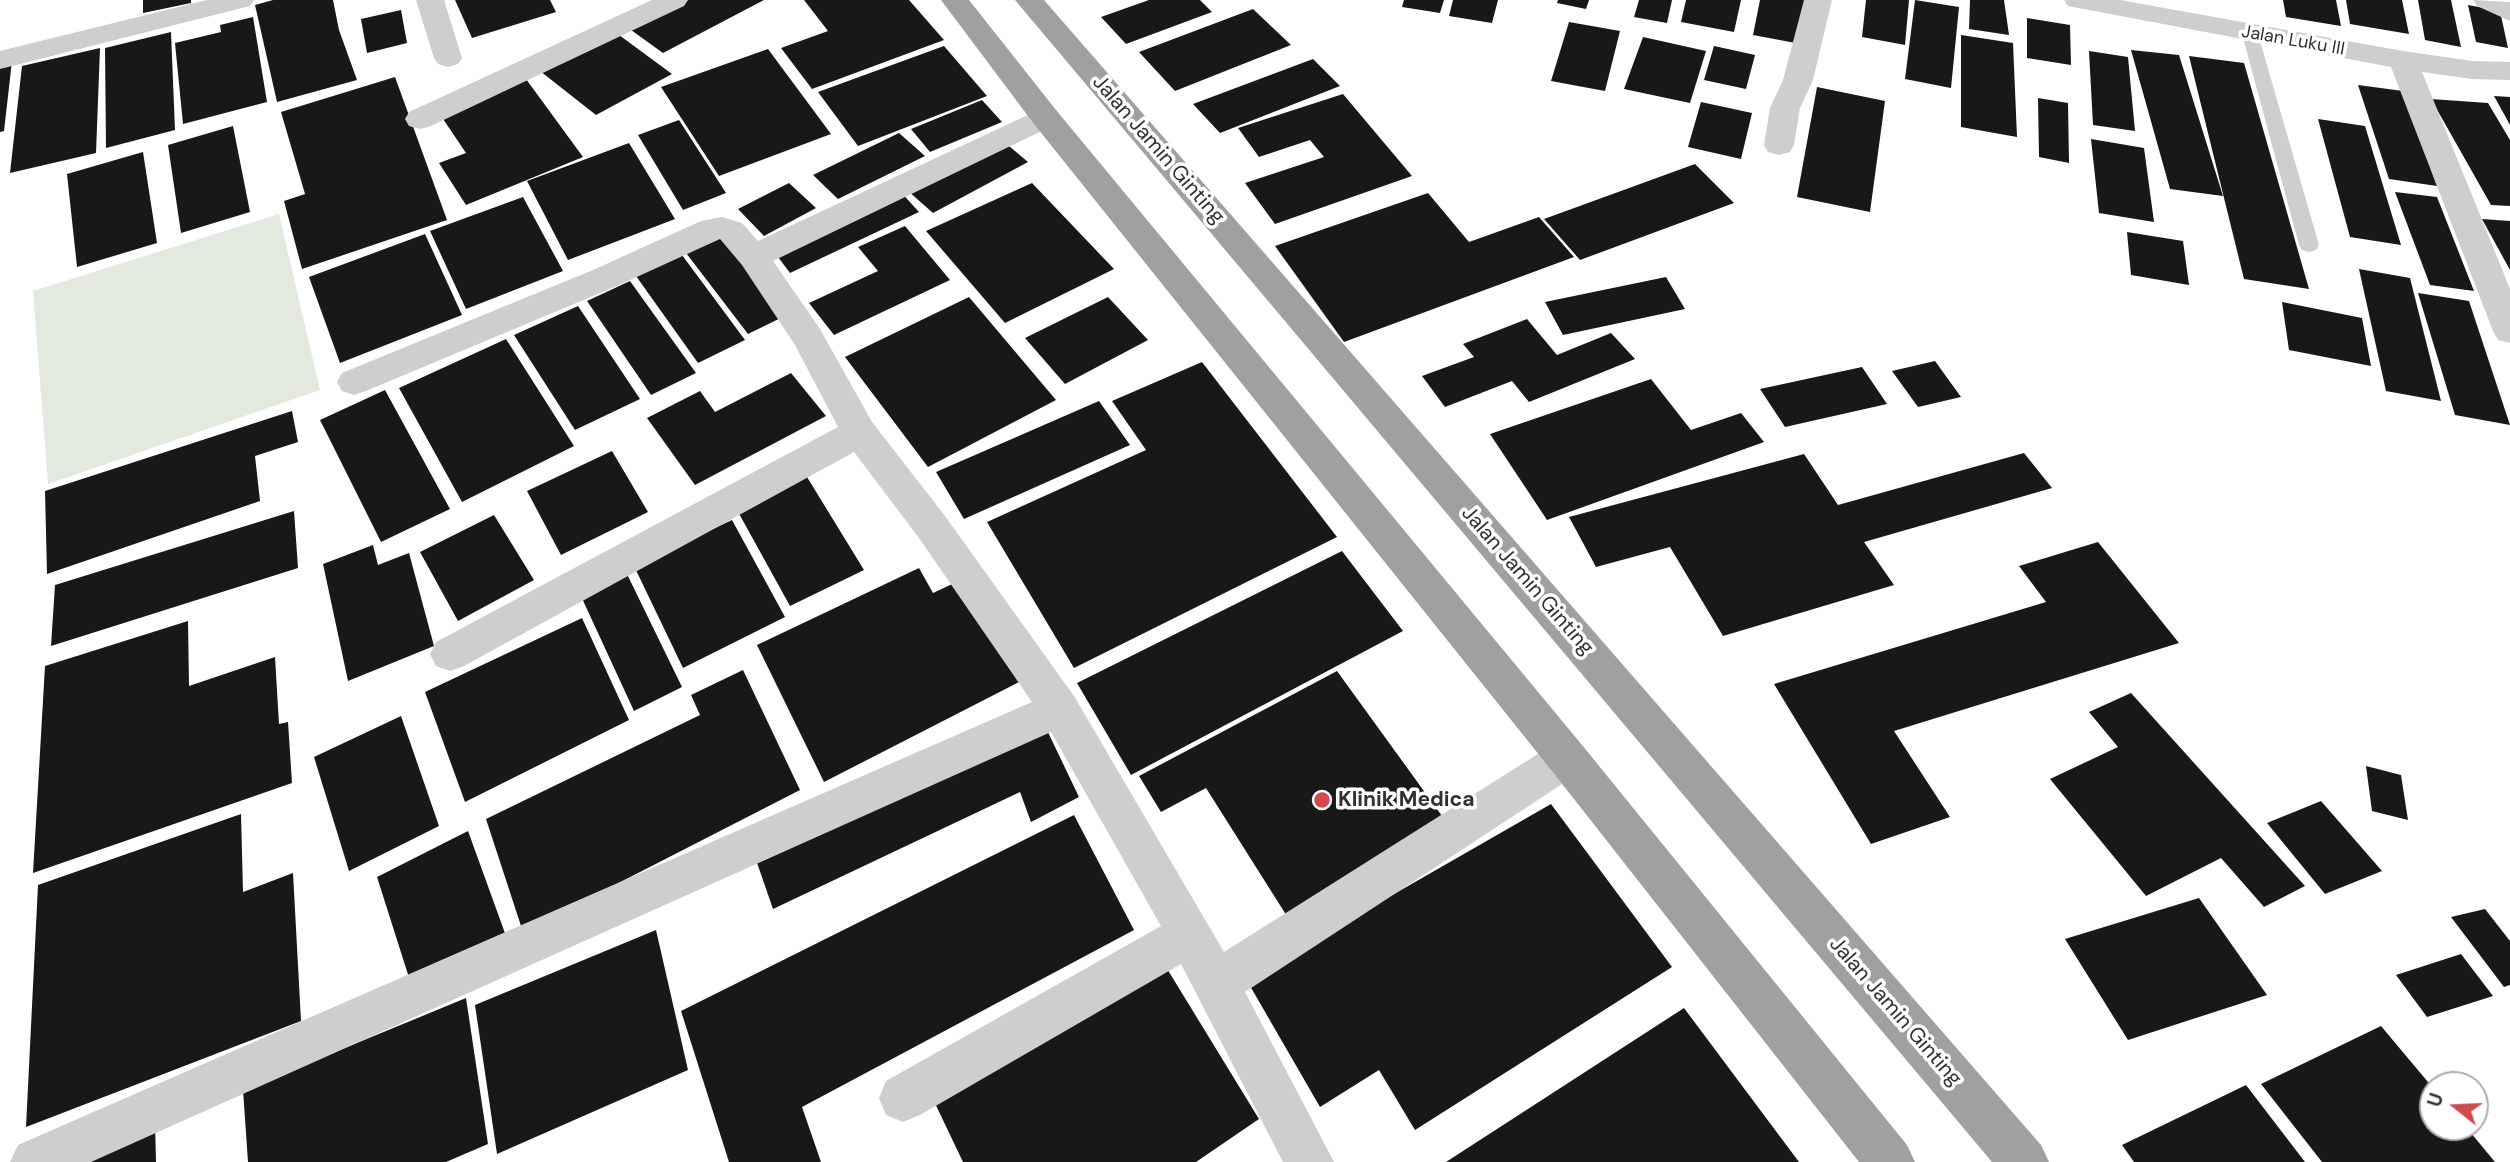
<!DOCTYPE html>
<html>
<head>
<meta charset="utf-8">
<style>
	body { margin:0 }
	#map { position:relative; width:2510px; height:1162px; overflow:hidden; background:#fff; font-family:"DM Sans",sans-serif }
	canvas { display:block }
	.north { position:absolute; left:2419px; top:1071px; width:70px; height:70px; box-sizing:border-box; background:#fff; border:2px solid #adadad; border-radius:50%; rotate:288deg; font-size:19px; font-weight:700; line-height:28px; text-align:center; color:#313131 }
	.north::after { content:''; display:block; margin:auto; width:24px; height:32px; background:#d04a4f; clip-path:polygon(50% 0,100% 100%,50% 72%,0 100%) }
</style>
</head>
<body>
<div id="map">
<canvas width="2510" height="1162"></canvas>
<div class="north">U</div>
</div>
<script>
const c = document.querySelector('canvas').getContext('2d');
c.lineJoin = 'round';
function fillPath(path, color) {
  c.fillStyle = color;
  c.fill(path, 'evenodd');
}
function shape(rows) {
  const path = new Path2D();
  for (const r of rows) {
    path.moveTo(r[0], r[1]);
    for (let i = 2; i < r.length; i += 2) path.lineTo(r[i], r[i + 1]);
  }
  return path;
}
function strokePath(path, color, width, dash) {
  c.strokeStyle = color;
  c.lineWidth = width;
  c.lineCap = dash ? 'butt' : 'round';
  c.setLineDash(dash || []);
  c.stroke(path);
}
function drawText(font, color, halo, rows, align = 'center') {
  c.font = font + ' "DM Sans",sans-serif';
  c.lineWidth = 7;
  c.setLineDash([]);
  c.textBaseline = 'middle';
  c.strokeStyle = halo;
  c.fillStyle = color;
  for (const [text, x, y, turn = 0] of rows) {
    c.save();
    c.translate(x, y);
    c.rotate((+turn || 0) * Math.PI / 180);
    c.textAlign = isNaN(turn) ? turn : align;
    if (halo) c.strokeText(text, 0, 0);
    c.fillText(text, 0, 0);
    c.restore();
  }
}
fillPath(shape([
	[279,214,320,390,48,484,33,291]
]), '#e3e9de');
fillPath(shape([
	[143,0,191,0,191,3,143,13],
	[273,0,333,0,339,30,357,80,277,102,255,5],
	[455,0,550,0,556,12,472,38],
	[688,0,764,0,663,53,631,30],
	[804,0,909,0,944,40,812,89,781,48,828,31],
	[1149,0,1200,0,1212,12,1126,44,1101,17],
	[1404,0,1444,0,1440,13,1402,7],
	[1453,0,1498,0,1492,23,1449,16],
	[1558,0,1589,0,1586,9,1557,3],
	[1639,0,1672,0,1667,23,1634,17],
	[1686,0,1741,0,1734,32,1681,22],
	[1760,0,1813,0,1806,45,1753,35],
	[1866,0,1909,0,1905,45,1862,37],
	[1915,0,1959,7,1951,88,1905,79],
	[1970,0,2004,0,2009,35,1969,29],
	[2283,0,2336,0,2341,26,2286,17],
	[2346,0,2402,0,2409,34,2350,24],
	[2418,0,2451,0,2461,47,2425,40],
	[2468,5,2500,11,2508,48,2476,42],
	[1253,9,1291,45,1175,91,1139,52],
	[401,10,407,43,367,53,361,19],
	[253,17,267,102,183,124,175,43,221,32,220,25],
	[2027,18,2070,25,2071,65,2027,58],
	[1569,22,1620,31,1605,91,1551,81],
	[171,32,175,130,106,148,105,48],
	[615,32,672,74,596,115,540,71],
	[1961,35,2013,43,2017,137,1961,127],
	[1643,37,1706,51,1690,103,1624,89],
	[944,46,987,96,858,146,818,92],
	[1714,46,1755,55,1746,89,1704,80],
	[100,48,96,153,10,173,22,66],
	[768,49,831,134,719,176,661,87],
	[2131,50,2179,55,2223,196,2170,189],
	[2089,51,2128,57,2135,131,2093,125],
	[2189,56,2244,63,2309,289,2244,279],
	[1313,59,1340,86,1220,133,1193,104],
	[12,61,4,131,0,132,0,63],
	[395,77,447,220,302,269,284,201,305,194,281,112],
	[526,79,583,157,466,205,439,163,466,153,439,113],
	[2358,85,2403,91,2437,186,2389,179],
	[1817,87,1885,101,1870,212,1797,197],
	[1343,94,1412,176,1275,224,1245,183,1324,157,1310,140,1259,157,1238,128],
	[2494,96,2510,97,2510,125],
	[2038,98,2068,103,2069,163,2039,157],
	[2431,99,2488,103,2510,140,2510,206,2491,205],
	[982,100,1002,122,930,152,911,129],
	[1701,102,1752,113,1741,159,1688,147],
	[2318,119,2365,126,2401,245,2350,237],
	[679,120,726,193,683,210,638,135],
	[233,126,250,212,181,233,168,145],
	[899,133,925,156,838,199,813,175],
	[2091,139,2144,148,2154,222,2099,213],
	[1003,141,1028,162,933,213,908,191],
	[629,143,675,219,568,260,527,181],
	[143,152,157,243,77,267,67,174],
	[1695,164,1734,203,1580,260,1544,219],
	[789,183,816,208,764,236,738,209],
	[1032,183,1114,269,1005,323,926,231],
	[899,190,919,212,790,273,772,249],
	[2395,192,2437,197,2474,291,2430,285],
	[1428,193,1469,242,1539,217,1574,257,1344,342,1275,246],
	[523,197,563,271,466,309,430,231],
	[2482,219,2510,221,2510,270],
	[905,226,950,280,834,335,809,303,878,271,858,247],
	[723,230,789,314,748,334,683,249],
	[2127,232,2183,241,2189,285,2131,275],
	[425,234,462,315,340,363,309,277],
	[682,255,745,340,698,363,636,276],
	[2359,269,2410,278,2441,401,2386,391],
	[1666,277,1685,309,1563,335,1545,302],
	[630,281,696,373,651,395,587,301],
	[2418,293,2469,301,2510,425,2455,415],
	[969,297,1056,400,928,467,845,357],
	[1108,297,1148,340,1065,384,1025,338],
	[2282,302,2362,318,2371,366,2289,350],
	[578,306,640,399,575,430,514,335],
	[1527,319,1557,355,1611,333,1635,359,1529,402,1512,381,1445,407,1422,376,1474,357,1463,344],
	[506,339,574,446,462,502,399,388],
	[1935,361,1961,397,1918,407,1892,371],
	[1202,362,1337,537,1074,668,987,522,1146,450,1112,401],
	[1862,367,1887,404,1785,427,1760,389],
	[791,373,826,416,695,485,647,418,700,391,715,412],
	[1651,379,1691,430,1741,413,1764,442,1547,520,1490,434],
	[385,390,450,509,381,542,320,420],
	[1099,401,1130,445,964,519,936,472],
	[292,411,298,442,255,456,260,501,47,574,45,491],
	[612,451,648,512,561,555,527,491],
	[2024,453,2052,488,1864,542,1894,585,1723,636,1670,547,1596,567,1569,517,1804,454,1838,505],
	[807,477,864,570,790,606,737,510],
	[294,511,298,568,51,646,55,585],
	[494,515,534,580,458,621,420,552],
	[732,520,785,617,683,668,634,566],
	[2098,542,2179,643,1894,731,1950,817,1871,844,1774,684,2046,602,2019,566],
	[373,545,378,565,409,553,434,646,348,681,323,564],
	[1342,551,1403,631,1131,775,1077,683],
	[919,568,933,593,963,579,1025,679,824,782,757,645],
	[626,572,682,687,634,711,580,594],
	[582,618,629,720,465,802,425,692],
	[188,621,189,686,275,657,279,724,288,722,292,783,33,873,45,666],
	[743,670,800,790,523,932,486,819,700,715,691,695],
	[1337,671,1450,827,1290,921,1206,788,1161,812,1139,776],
	[2131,693,2305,886,2264,907,2221,858,2146,896,2050,779,2118,747,2089,712],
	[401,716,439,826,349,871,314,757],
	[1045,726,1079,797,1031,822,1020,792,773,909,755,857],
	[2366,766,2401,775,2408,820,2372,811],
	[2321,801,2382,871,2325,894,2267,823],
	[1551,804,1672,967,1415,1130,1379,1070,1320,1107,1246,979],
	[241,814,243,892,293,873,301,1021,26,1127,38,885],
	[1074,815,1134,930,802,1107,821,1162,729,1162,681,1011],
	[468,831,506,936,412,987,377,877],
	[2199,898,2267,995,2128,1040,2065,939],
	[2485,909,2510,941,2510,985,2504,987,2451,917],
	[656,930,688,1070,497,1154,475,1005],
	[1158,954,1259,1119,1196,1162,963,1162,931,1095],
	[2461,954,2493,996,2427,1017,2396,975],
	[466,998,488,1144,446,1162,248,1162,243,1090],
	[1684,1008,1799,1162,1446,1162],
	[2381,1026,2433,1088,2433,1127,2466,1127,2495,1162,2322,1162,2261,1084],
	[2246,1085,2305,1162,2134,1162,2122,1145],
	[155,1122,156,1162,59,1162]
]), '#181818');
fillPath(shape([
	[2250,29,2258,34,2319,245,2316,250,2309,252,2302,250,2299,245,2242,34,2250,29]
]), '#cecece');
fillPath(shape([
	[207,0,254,0,250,6,0,69,0,51,207,0],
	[416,0,444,0,462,58,458,64,448,67,438,64,434,58,416,0],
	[652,0,688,0,684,6,431,126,420,129,409,126,405,119,409,112,652,0],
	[1804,0,1832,0,1813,80,1800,108,1794,145,1790,152,1779,155,1768,152,1764,145,1770,108,1783,80,1804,0],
	[2064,0,2120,0,2403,51,2472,61,2510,62,2510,80,2472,79,2422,72,2510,289,2510,343,2498,340,2493,331,2391,67,2078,8,2068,6,2064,0],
	[2473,0,2510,2,2510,21,2477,6,2473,0],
	[1045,107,1056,110,1060,117,1056,124,773,261,820,329,872,422,945,516,1074,696,1224,952,1552,745,1567,739,1582,745,1588,758,1582,771,1245,992,1334,1162,1283,1162,1181,964,920,1115,903,1122,886,1115,879,1098,886,1081,1161,926,1051,732,91,1162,10,1162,18,1145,1032,702,919,538,854,452,464,666,450,671,436,666,430,654,436,642,838,427,795,345,742,265,720,239,617,286,366,391,354,395,342,391,337,382,342,373,593,270,701,221,722,217,742,223,758,241,1045,107]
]), '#cecece');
fillPath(shape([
	[941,0,969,0,1056,110,1582,745,1907,1145,1915,1162,1859,1162,1552,771,1034,124,941,0],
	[1015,0,1044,0,2041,1145,2049,1162,1992,1162,1015,0]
]), '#a0a0a0');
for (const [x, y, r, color] of [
	[1322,800,9,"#d04a4f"]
]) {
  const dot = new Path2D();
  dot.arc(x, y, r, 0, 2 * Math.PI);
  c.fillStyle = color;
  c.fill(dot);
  strokePath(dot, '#fff', 2.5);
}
drawText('18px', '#313131', '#fff', [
	["Jalan Luku III",2293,41,10]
]);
drawText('21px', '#313131', '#fff', [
	["Jalan Jamin Ginting",1158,150,49],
	["Jalan Jamin Ginting",1527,581,49],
	["Jalan Jamin Ginting",1895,1012,49]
]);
drawText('bold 21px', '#313131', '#fff', [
	["Klinik Medica",1338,800]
], 'left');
</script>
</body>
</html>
